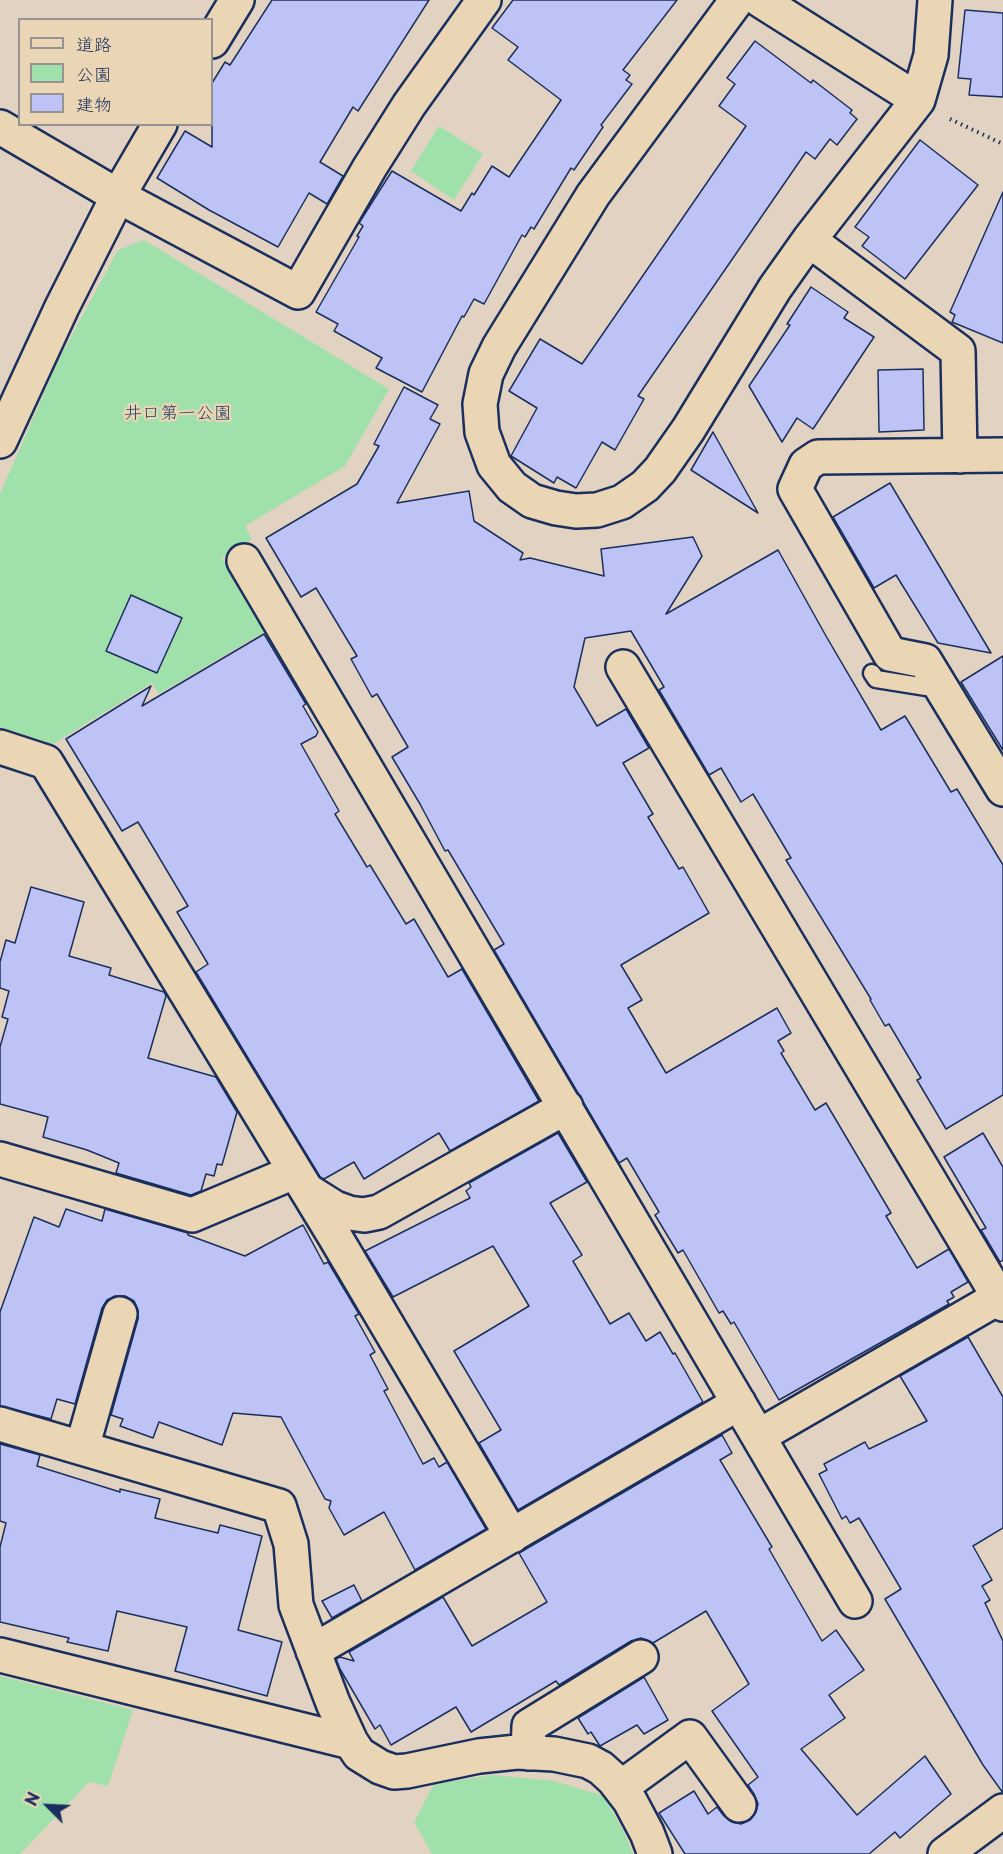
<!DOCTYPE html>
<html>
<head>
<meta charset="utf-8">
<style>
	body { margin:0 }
	#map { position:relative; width:1003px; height:1854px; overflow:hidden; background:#e1d2c1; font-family:"Playpen Sans","Klee One",sans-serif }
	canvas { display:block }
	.legend { position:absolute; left:18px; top:18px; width:195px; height:108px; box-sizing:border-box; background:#ead6b4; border:2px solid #979392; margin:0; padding:8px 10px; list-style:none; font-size:18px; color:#1b2f5e }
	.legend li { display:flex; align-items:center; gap:12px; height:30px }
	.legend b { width:30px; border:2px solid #979392 }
	.north { position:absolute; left:18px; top:1776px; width:60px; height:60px; -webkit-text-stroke:4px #ead6b4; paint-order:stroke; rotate:294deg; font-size:16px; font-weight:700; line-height:24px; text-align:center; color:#1b2f5e }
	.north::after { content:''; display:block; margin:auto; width:21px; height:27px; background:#1b2f5e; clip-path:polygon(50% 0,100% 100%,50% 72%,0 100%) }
</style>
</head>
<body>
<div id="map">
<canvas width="1003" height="1854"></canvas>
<ul class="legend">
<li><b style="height:8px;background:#ead6b4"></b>道路</li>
<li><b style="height:16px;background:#a0e1ab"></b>公園</li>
<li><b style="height:16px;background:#bec3f5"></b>建物</li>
</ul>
<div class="north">N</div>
</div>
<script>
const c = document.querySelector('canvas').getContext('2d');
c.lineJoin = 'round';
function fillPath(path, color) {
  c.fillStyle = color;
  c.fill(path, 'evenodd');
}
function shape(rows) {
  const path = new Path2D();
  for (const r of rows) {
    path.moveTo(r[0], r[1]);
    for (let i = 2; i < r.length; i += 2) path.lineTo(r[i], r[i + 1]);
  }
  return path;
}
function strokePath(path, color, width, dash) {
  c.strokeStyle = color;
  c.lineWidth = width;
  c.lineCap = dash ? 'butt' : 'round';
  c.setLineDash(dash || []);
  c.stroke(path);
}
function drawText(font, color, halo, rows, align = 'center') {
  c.font = font + ' "Playpen Sans","Klee One",sans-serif';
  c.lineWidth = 4.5;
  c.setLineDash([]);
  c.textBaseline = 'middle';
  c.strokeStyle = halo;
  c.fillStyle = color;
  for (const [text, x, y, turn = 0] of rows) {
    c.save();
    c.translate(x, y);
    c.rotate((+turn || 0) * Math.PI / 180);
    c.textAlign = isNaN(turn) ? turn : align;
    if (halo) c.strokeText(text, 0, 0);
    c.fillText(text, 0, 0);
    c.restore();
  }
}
fillPath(shape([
	[439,126,483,154,454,200,411,171],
	[144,240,389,389,345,466,245,526,252,539,222,558,264,632,159,694,152,683,53,744,0,727,0,494,58,361,118,250],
	[0,1676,133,1710,108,1786,89,1782,20,1854,0,1854],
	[493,1775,554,1781,604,1796,624,1832,633,1854,432,1854,414,1822,434,1784]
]), '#a0e1ab');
const building = shape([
	[272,0,429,0,358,111,353,107,320,162,343,176,327,204,309,193,278,247,209,210,157,178,185,131,212,147,212,83,225,62,230,65,272,0],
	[513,0,677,0,623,70,630,75,626,80,632,84,601,125,603,127,574,170,571,168,534,229,531,227,525,237,522,235,484,304,474,299,464,317,462,316,422,392,376,368,382,358,334,331,338,324,316,312,359,237,357,236,363,226,359,223,392,171,461,211,472,193,474,195,492,166,509,177,561,100,508,60,518,47,492,28,513,0],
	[965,10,1003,13,1003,97,969,95,971,79,958,78,965,10],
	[755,41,811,83,813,80,852,110,850,113,857,119,837,145,830,139,815,159,806,152,638,396,644,399,615,450,602,442,576,488,557,477,554,483,511,456,537,408,509,391,540,339,582,364,746,126,719,106,735,84,727,78,755,41],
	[920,140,978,185,905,279,862,246,869,237,855,227,920,140],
	[1003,192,1003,343,952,322,955,315,950,312,1003,192],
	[811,287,848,312,844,318,874,337,813,429,797,418,782,442,749,386,790,325,787,324,811,287],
	[923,369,924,430,879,432,878,370,923,369],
	[404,387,438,405,430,419,440,424,397,503,469,491,474,521,523,553,520,560,530,558,604,576,601,549,693,537,702,556,666,614,778,550,826,636,881,730,905,716,951,792,957,789,1003,865,1003,1095,946,1129,917,1080,921,1078,889,1024,885,1026,870,1000,871,999,786,860,791,858,753,794,741,802,721,768,709,775,659,690,664,687,631,631,585,638,574,687,597,726,626,709,649,748,623,763,653,814,648,817,679,869,683,867,709,913,621,965,642,1000,628,1008,666,1073,777,1008,791,1033,778,1041,784,1051,781,1053,815,1110,826,1103,891,1213,886,1216,917,1268,949,1249,968,1282,951,1292,954,1297,947,1301,949,1304,779,1400,734,1322,731,1324,723,1311,719,1313,683,1250,678,1253,655,1215,659,1212,627,1158,619,1163,494,950,504,944,448,850,445,851,420,804,392,757,408,747,377,694,372,697,351,659,357,656,316,588,301,597,266,538,357,484,379,446,374,444,404,387],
	[713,432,758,513,691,470,713,432],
	[890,483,991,653,938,643,896,575,874,588,833,517,890,483],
	[131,595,182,618,157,673,106,651,131,595],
	[264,634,306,704,303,706,318,732,316,736,301,744,339,811,335,814,367,867,370,865,406,924,414,919,448,977,462,969,539,1101,450,1151,439,1133,364,1179,354,1162,324,1179,320,1177,196,972,208,964,177,912,188,906,138,822,122,831,66,739,151,686,142,706,264,634],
	[1003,656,1003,750,961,682,1003,656],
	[31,887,84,902,69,956,111,968,109,975,164,992,166,996,148,1058,216,1077,237,1112,222,1165,217,1164,214,1176,206,1174,201,1191,191,1195,116,1173,119,1163,87,1150,43,1137,48,1117,0,1104,0,1047,8,1019,2,1017,9,991,0,988,0,962,6,940,15,943,31,887],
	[558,1133,587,1182,550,1203,582,1255,573,1261,610,1324,629,1313,646,1341,660,1332,673,1354,675,1353,703,1402,518,1510,479,1443,501,1430,454,1351,529,1306,493,1246,393,1297,365,1251,470,1198,466,1191,471,1187,469,1183,558,1133],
	[983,1133,1003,1167,1003,1260,1000,1262,981,1230,986,1228,944,1157,983,1133],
	[66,1209,102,1221,105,1209,188,1233,188,1235,245,1256,303,1225,324,1264,328,1262,359,1314,355,1316,375,1352,370,1355,388,1389,384,1391,423,1464,434,1458,439,1467,447,1462,486,1529,415,1570,384,1512,344,1535,329,1508,331,1501,325,1499,281,1417,233,1413,222,1445,159,1422,153,1438,120,1426,123,1419,111,1415,138,1319,138,1310,134,1301,125,1296,115,1296,107,1300,102,1308,75,1404,57,1399,51,1419,0,1406,0,1312,34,1217,59,1227,66,1209],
	[968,1337,1003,1397,1003,1528,973,1546,992,1580,982,1586,990,1600,985,1603,1003,1641,1003,1793,983,1765,885,1599,901,1589,859,1518,850,1523,846,1516,842,1519,819,1474,827,1470,824,1464,865,1442,869,1449,927,1421,900,1376,968,1337],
	[722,1435,732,1453,720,1460,772,1547,769,1549,822,1641,836,1630,864,1670,829,1695,845,1718,801,1749,857,1815,925,1756,951,1794,900,1838,895,1832,869,1854,685,1854,659,1813,694,1791,708,1814,717,1807,724,1816,732,1822,741,1824,750,1820,756,1812,758,1804,754,1794,748,1785,758,1777,712,1711,749,1684,706,1611,653,1643,641,1638,631,1641,559,1685,556,1681,471,1732,456,1707,391,1745,380,1725,375,1729,340,1669,336,1659,340,1657,354,1661,349,1652,443,1597,472,1646,547,1602,519,1553,722,1435],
	[0,1444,40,1455,37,1466,120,1492,120,1489,160,1499,155,1518,218,1533,220,1525,262,1536,238,1630,282,1642,267,1696,175,1671,187,1627,117,1611,108,1651,67,1642,69,1638,0,1622,0,1547,6,1523,0,1521,0,1444],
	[354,1585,362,1601,332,1618,322,1601,354,1585],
	[644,1677,668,1720,644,1734,637,1725,600,1746,591,1732,588,1734,578,1718,644,1677]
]);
fillPath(building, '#bec3f5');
strokePath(building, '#1b2f5e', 1.5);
const service = shape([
	[872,673,876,679,926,687,936,680]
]);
const minor = shape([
	[737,0,593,195,499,347,486,374,480,404,482,432,494,465,512,487,532,501,556,508,576,511,597,510,622,502,645,486,660,470,688,430,775,288,809,240,918,100,931,55,935,0],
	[760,0,918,100],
	[212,41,237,0],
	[0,127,118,196,298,292,370,167,409,105,484,0],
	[809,240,958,351,960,456],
	[0,441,62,307,118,196,160,124],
	[1003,455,818,457,806,465,795,489,890,654,925,661,1003,789],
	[244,561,855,1601],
	[623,667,1003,1304],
	[0,747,46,762,334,1235,512,1536],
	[0,1159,192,1215,294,1172],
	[308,1191,335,1208,349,1213,364,1215,379,1212,566,1107],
	[0,1424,279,1506,291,1544,296,1605,333,1703,351,1742,359,1754,380,1767,394,1772,407,1771,479,1756,517,1752,554,1754,588,1761,601,1768,613,1779,630,1801,647,1833,655,1854],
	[759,1436,1003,1295],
	[82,1448,120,1314],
	[313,1651,739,1403],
	[0,1655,351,1742],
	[528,1753,529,1726,641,1657],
	[620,1788,690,1737,739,1805],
	[945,1854,1003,1811]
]);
strokePath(service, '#1b2f5e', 21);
strokePath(minor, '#1b2f5e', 38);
strokePath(shape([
	[950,119,1003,144]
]), '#1b2f5e', 4, [1.5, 4.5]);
strokePath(service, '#ead6b4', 16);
strokePath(minor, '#ead6b4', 33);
drawText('18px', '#284166', '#ead6b4', [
	["井口第一公園",178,414]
]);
</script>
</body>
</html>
